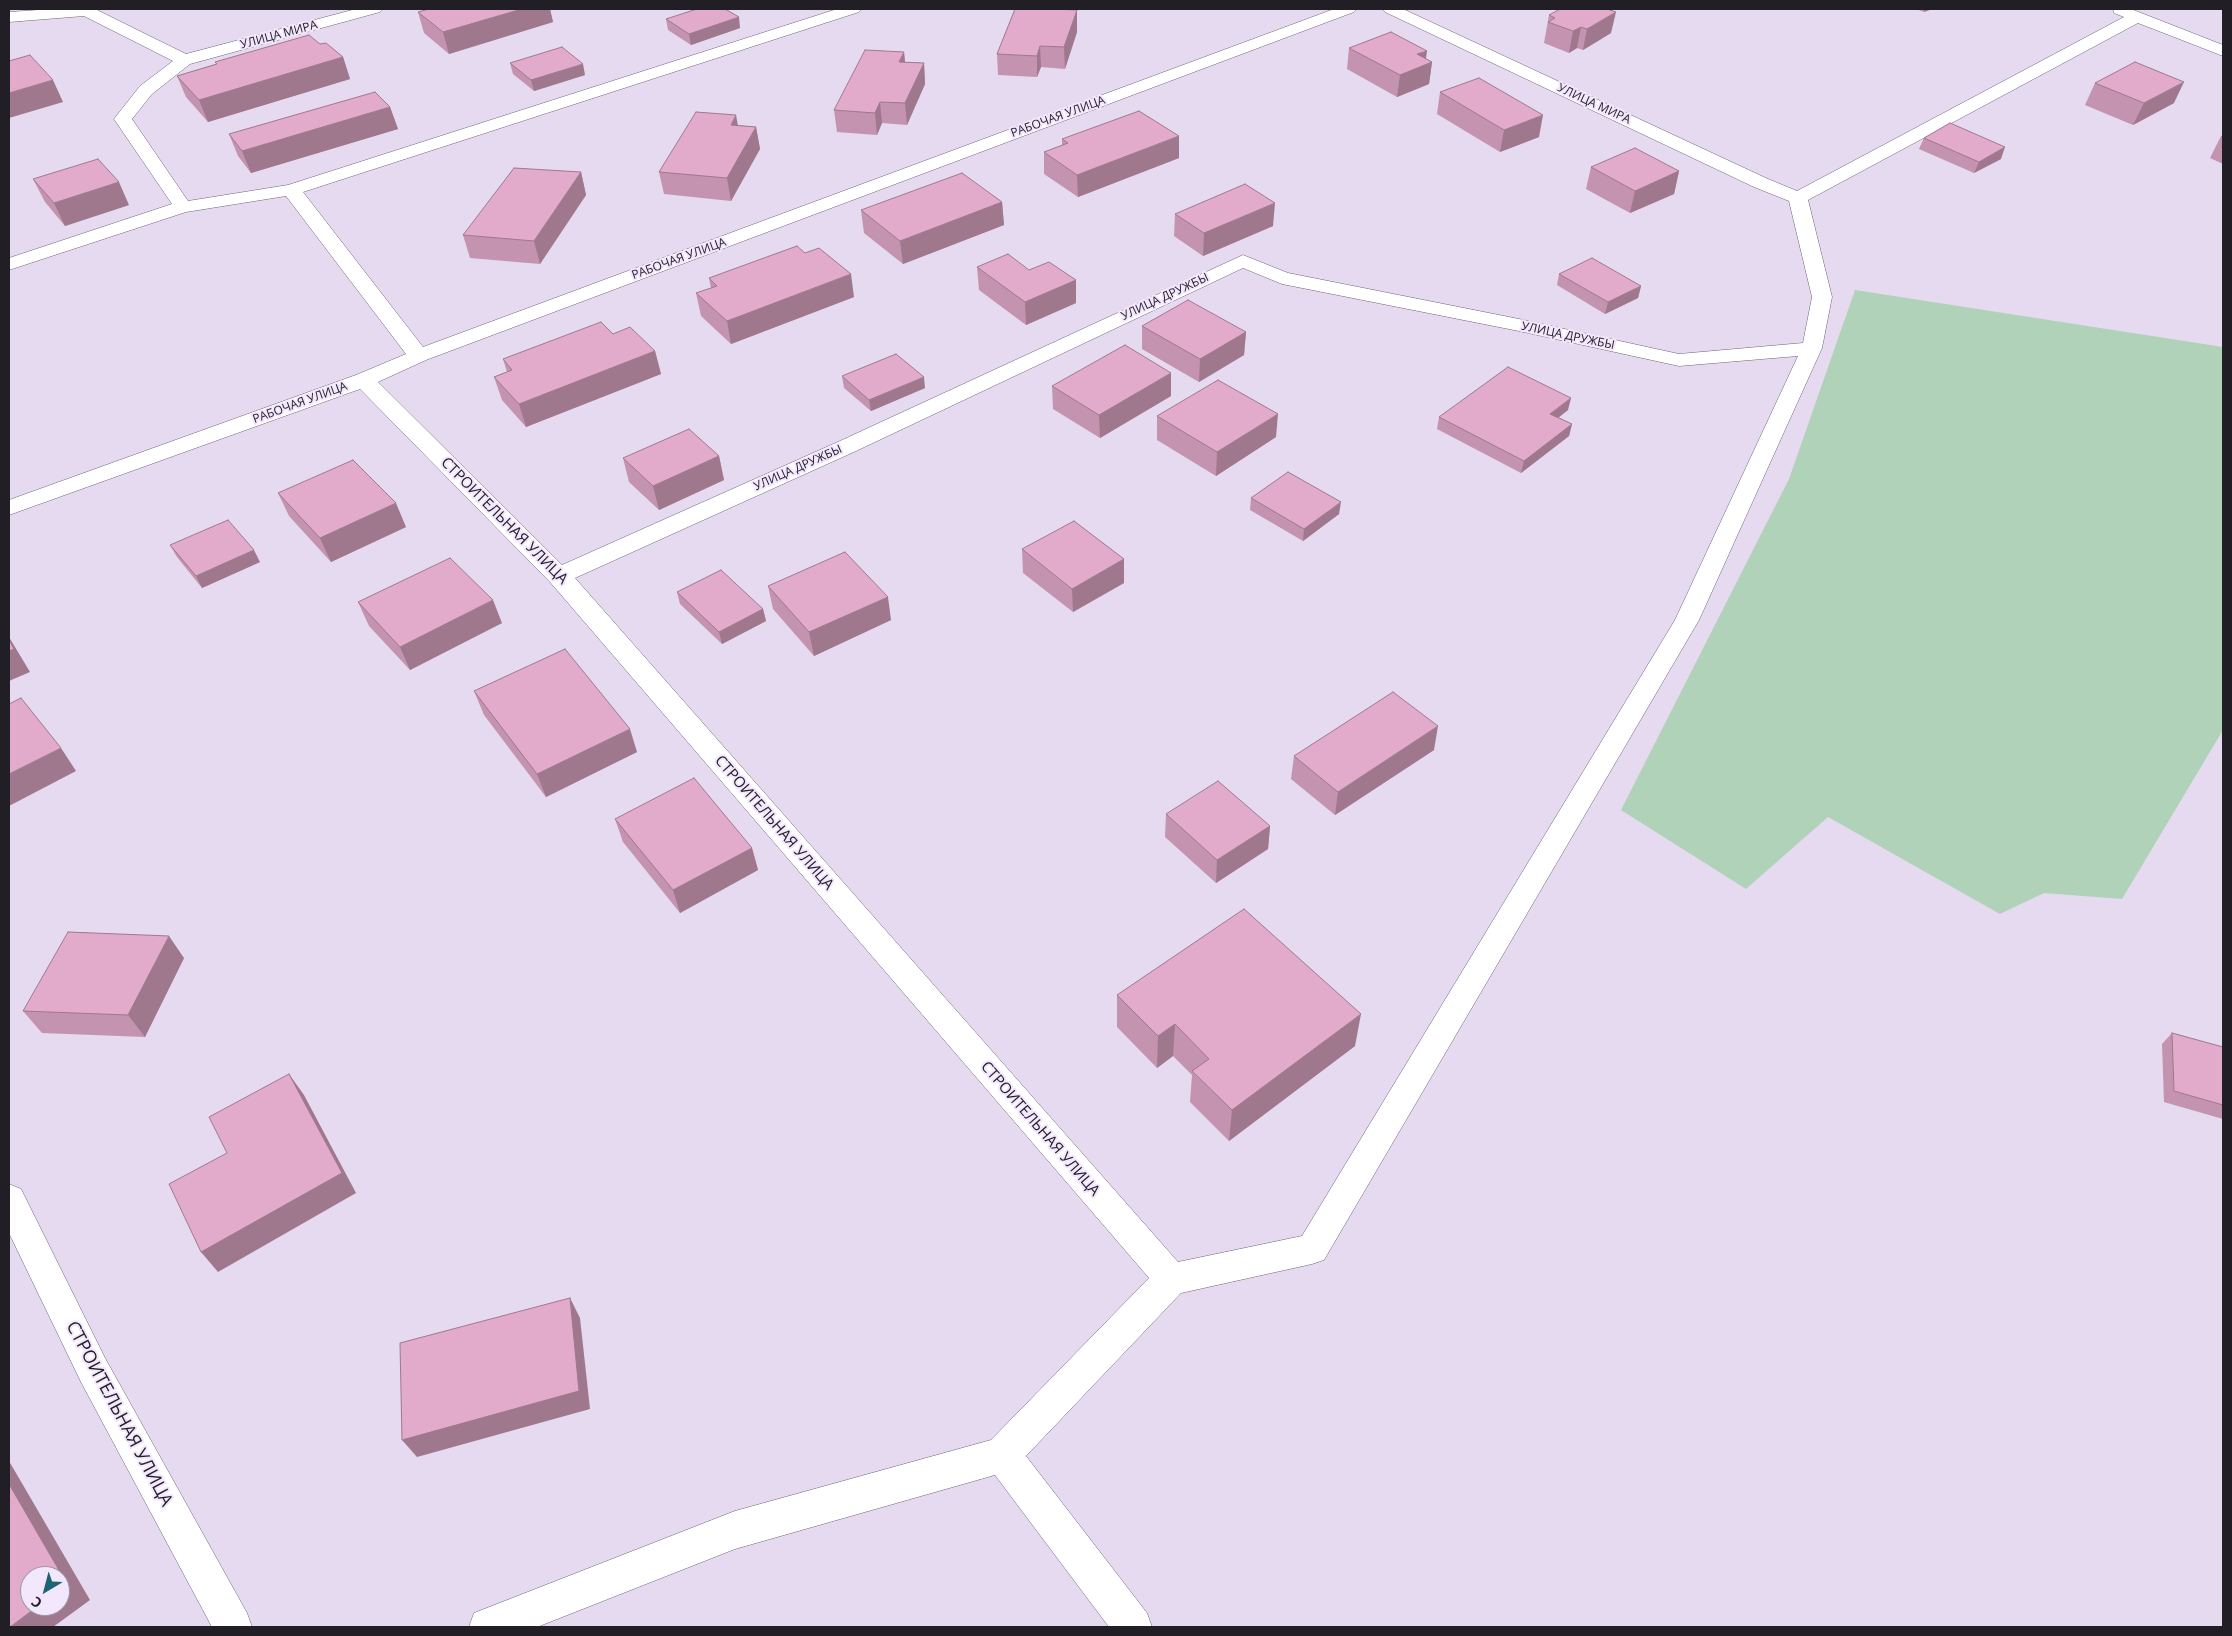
<!DOCTYPE html>
<html>
<head>
<meta charset="utf-8">
<style>
	body { margin:0 }
	#map { position:relative; width:2232px; height:1636px; overflow:hidden; background:#e5daef; font-family:"Open Sans",sans-serif }
	canvas { display:block }
	.frame { position:absolute; inset:0; border:10px solid #221e26; pointer-events:none }
	.north { position:absolute; left:20px; top:1566px; width:50px; height:50px; box-sizing:border-box; background:#f2e7fd; border:1px solid #9f97a7; border-radius:50%; rotate:217deg; font-size:14px; font-weight:700; line-height:20px; text-align:center; color:#221e26 }
	.north::after { content:''; display:block; margin:auto; width:18px; height:22px; background:#1e6474; clip-path:polygon(50% 0,100% 100%,50% 72%,0 100%) }
</style>
</head>
<body>
<div id="map">
<canvas width="2232" height="1636"></canvas>
<div class="frame"></div>
<div class="north">С</div>
</div>
<script>
const c = document.querySelector('canvas').getContext('2d');
c.lineJoin = 'round';
function fillPath(path, color) {
  c.fillStyle = color;
  c.fill(path, 'evenodd');
}
function shape(rows) {
  const path = new Path2D();
  for (const r of rows) {
    path.moveTo(r[0], r[1]);
    for (let i = 2; i < r.length; i += 2) path.lineTo(r[i], r[i + 1]);
  }
  return path;
}
function strokePath(path, color, width, dash) {
  c.strokeStyle = color;
  c.lineWidth = width;
  c.lineCap = dash ? 'butt' : 'round';
  c.setLineDash(dash || []);
  c.stroke(path);
}
function drawText(font, color, halo, rows, align = 'center') {
  c.font = font + ' "Open Sans",sans-serif';
  c.lineWidth = 4;
  c.setLineDash([]);
  c.textBaseline = 'middle';
  c.strokeStyle = halo;
  c.fillStyle = color;
  for (const [text, x, y, turn = 0] of rows) {
    c.save();
    c.translate(x, y);
    c.rotate((+turn || 0) * Math.PI / 180);
    c.textAlign = isNaN(turn) ? turn : align;
    if (halo) c.strokeText(text, 0, 0);
    c.fillText(text, 0, 0);
    c.restore();
  }
}
fillPath(shape([
	[1855,290,2223,347,2223,730,2122,899,2044,893,2000,914,1828,817,1746,889,1621,810,1789,479]
]), '#b0d2b8');
const minor = shape([
	[53,9,95,9,186,54,356,9,382,9,380,12,190,64,152,94,132,119,188,201,288,185,837,9,861,9,859,12,303,192,423,347,1334,9,1356,9,1354,12,426,360,378,382,562,565,840,441,1243,255,1288,273,1519,319,1679,354,1803,343,1812,297,1789,201,1754,187,1385,12,1383,9,1403,9,1768,179,1797,191,2124,17,2114,13,2113,9,2131,9,2223,45,2223,56,2138,23,1808,200,1832,297,1822,348,1699,620,1324,1260,1312,1264,1181,1293,1026,1456,1147,1613,1152,1627,1109,1627,995,1475,735,1549,537,1627,469,1627,474,1613,735,1511,991,1440,1149,1278,550,582,360,389,9,515,9,500,356,375,406,354,286,196,186,212,9,270,9,258,172,204,114,119,140,86,173,61,84,16,9,22,9,12,53,9],
	[1243,268,1282,284,1519,331,1679,366,1798,356,1675,620,1302,1236,1178,1262,575,578,856,451,1243,268],
	[9,1184,21,1189,105,1358,247,1613,252,1627,212,1627,81,1382,9,1233,9,1184]
]);
strokePath(minor, '#6d6476', 1);
fillPath(minor, '#fff');
fillPath(shape([
	[429,9,550,9,553,22,449,54,424,33,418,12],
	[1015,9,1057,9,1077,32,1065,69,1041,67,1037,77,998,75,997,54],
	[1916,9,1932,9,1924,12],
	[1549,15,1611,33,1583,50,1577,48,1569,53,1544,43],
	[666,19,740,28,691,45,668,30],
	[320,44,343,57,350,79,208,122,186,97,177,76,216,64,215,62],
	[1349,48,1426,59,1432,62,1429,84,1397,97,1347,69],
	[904,52,905,62,924,63,925,84,907,125,882,123,877,135,837,132,834,110],
	[510,63,585,75,534,91,513,74],
	[2095,83,2174,103,2133,125,2085,105],
	[1440,92,1539,137,1500,152,1437,114],
	[390,107,398,129,251,173,238,156,229,134],
	[738,125,756,127,760,149,731,201,664,194,659,172],
	[2223,135,2223,164,2210,158,2221,136],
	[1924,138,2001,159,1974,173,1919,149],
	[1062,139,1179,158,1078,197,1044,174,1044,152,1062,145],
	[1591,167,1679,171,1674,194,1630,213,1586,189],
	[581,172,586,195,540,264,470,258,463,235],
	[33,179,129,205,65,226,45,202],
	[1002,202,1004,225,903,264,864,233,861,210],
	[1175,214,1273,226,1203,256,1174,236],
	[977,267,1029,270,1076,280,1076,303,1026,325,979,290],
	[1559,274,1641,286,1638,298,1605,314,1557,285],
	[709,278,854,297,731,344,701,316,696,293,711,288],
	[1142,326,1246,332,1244,355,1199,382,1142,349],
	[613,334,655,351,661,374,526,427,502,400,494,377,507,372,503,359],
	[842,376,925,388,871,411,844,388],
	[1052,386,1171,396,1100,438,1053,409],
	[1568,410,1558,417,1572,424,1569,436,1521,473,1437,429,1439,417],
	[1157,416,1276,437,1216,476,1157,440],
	[719,456,724,480,659,510,629,482,623,458],
	[278,493,406,527,331,562,289,516],
	[1251,498,1339,514,1303,541,1250,510],
	[170,545,260,562,202,588,177,557],
	[1022,549,1124,559,1124,583,1073,612,1023,573],
	[768,586,891,620,814,656,773,609],
	[677,592,763,609,766,621,722,644,680,604],
	[358,602,502,623,410,670,369,626],
	[474,691,637,752,546,797,484,715],
	[1434,750,1335,815,1291,779,1294,756],
	[1166,814,1270,826,1268,849,1216,883,1165,837],
	[615,819,752,848,758,870,680,913,623,842],
	[184,958,145,1037,42,1033,23,1011],
	[1117,995,1355,1046,1229,1141,1190,1102,1192,1075,1173,1056,1157,1068,1117,1027],
	[2172,1033,2223,1047,2223,1119,2164,1102,2162,1044]
]), '#c393af');
fillPath(shape([
	[522,9,550,9,553,22,449,54,443,32],
	[1925,9,1932,9,1924,12],
	[1077,10,1077,32,1065,69,1064,47],
	[1616,12,1611,33,1583,50,1587,29],
	[739,17,740,28,691,45,689,34],
	[1581,27,1577,48,1569,53,1573,31],
	[1040,46,1041,67,1037,77,1037,56],
	[1427,51,1425,65,1432,62,1429,84,1397,97,1400,75,1417,54],
	[904,52,906,74,899,62],
	[343,57,350,79,208,122,199,100],
	[924,63,925,84,907,125,905,103],
	[583,64,585,75,534,91,531,80],
	[53,80,63,102,9,118,9,93],
	[2184,82,2174,103,2133,125,2144,103],
	[880,102,882,123,877,135,875,113],
	[390,107,398,129,251,173,242,151],
	[736,115,740,137,731,125],
	[1543,115,1539,137,1500,152,1504,130],
	[756,127,760,149,731,201,727,178],
	[1179,136,1179,158,1078,197,1077,175],
	[2005,147,2001,159,1974,173,1979,162],
	[1679,171,1674,194,1630,213,1635,191],
	[581,172,586,195,540,264,534,241],
	[119,182,129,205,65,226,54,203],
	[1002,202,1004,225,903,264,900,241],
	[1275,203,1273,226,1203,256,1204,233],
	[851,274,854,297,731,344,727,321],
	[1076,280,1076,303,1026,325,1025,302],
	[1641,286,1638,298,1605,314,1608,302],
	[1246,332,1244,355,1199,382,1200,359],
	[655,351,661,374,526,427,519,404],
	[1171,373,1171,396,1100,438,1099,415],
	[924,377,925,388,871,411,869,400],
	[1571,398,1568,410,1548,426,1550,414],
	[1278,414,1276,437,1216,476,1217,452],
	[1572,424,1569,436,1521,473,1524,461],
	[719,456,724,480,659,510,653,486],
	[1341,502,1339,514,1303,541,1304,529],
	[396,503,406,527,331,562,320,538],
	[254,550,260,562,202,588,196,576],
	[1124,559,1124,583,1073,612,1072,589],
	[888,597,891,620,814,656,809,632],
	[493,600,502,623,410,670,400,647],
	[763,609,766,621,722,644,719,632],
	[9,637,30,672,9,681],
	[1438,726,1434,750,1335,815,1338,792],
	[630,729,637,752,546,797,537,774],
	[61,748,76,771,9,806,9,774],
	[1270,826,1268,849,1216,883,1217,860],
	[752,848,758,870,680,913,673,890],
	[169,936,184,958,145,1037,128,1015],
	[1361,1014,1355,1046,1229,1141,1232,1110],
	[1175,1024,1173,1056,1157,1068,1158,1036],
	[289,1074,304,1095,356,1193,218,1272,201,1252],
	[570,1298,580,1318,590,1409,417,1457,402,1440],
	[9,1461,90,1600,53,1627,10,1627,38,1606,60,1606,60,1590,9,1484]
]), '#9f788e');
const building = shape([
	[429,9,522,9,443,32,418,12,429,9],
	[697,9,725,9,739,17,689,34,666,19,697,9],
	[1015,9,1054,9,1077,10,1064,47,1040,46,1037,56,997,54,1015,9],
	[1560,9,1607,9,1616,12,1587,29,1581,27,1573,31,1548,22,1555,18,1549,15,1560,9],
	[1391,32,1427,51,1417,54,1432,62,1400,75,1349,48,1391,32],
	[309,35,320,44,326,43,343,57,199,100,177,76,217,64,215,62,309,35],
	[562,47,583,64,531,80,510,63,562,47],
	[865,50,904,52,899,62,924,63,905,103,880,102,875,113,834,110,865,50],
	[30,55,53,80,9,93,9,61,30,55],
	[2135,62,2184,82,2144,103,2095,83,2135,62],
	[1479,78,1543,115,1504,130,1440,92,1479,78],
	[375,92,390,107,242,151,229,134,375,92],
	[1139,111,1179,136,1077,175,1044,152,1068,143,1062,139,1139,111],
	[696,112,736,115,731,125,756,127,727,178,659,172,696,112],
	[1950,123,2005,147,1979,162,1924,138,1950,123],
	[1635,148,1679,171,1635,191,1591,167,1635,148],
	[98,159,119,182,54,203,33,179,98,159],
	[514,168,581,172,534,241,463,235,514,168],
	[962,173,1002,202,900,241,861,210,962,173],
	[1245,184,1275,203,1204,233,1175,214,1245,184],
	[797,246,805,253,819,248,851,274,727,321,696,293,717,286,709,278,797,246],
	[1008,254,1029,270,1049,262,1076,280,1025,302,977,267,1008,254],
	[1592,258,1641,286,1608,302,1559,274,1592,258],
	[1188,300,1246,332,1200,359,1142,326,1188,300],
	[601,322,613,334,630,327,655,351,519,404,494,377,512,370,503,359,601,322],
	[1125,345,1171,373,1099,415,1052,386,1125,345],
	[896,354,924,377,869,400,842,376,896,354],
	[1508,367,1571,398,1550,414,1572,424,1524,461,1439,417,1508,367],
	[1218,380,1278,414,1217,452,1157,416,1218,380],
	[689,429,719,456,653,486,623,458,689,429],
	[353,460,396,503,320,538,278,493,353,460],
	[1288,472,1341,502,1304,529,1251,498,1288,472],
	[228,520,254,550,196,576,170,545,228,520],
	[1074,521,1124,559,1072,589,1022,549,1074,521],
	[845,552,888,597,809,632,768,586,845,552],
	[450,558,493,600,400,647,358,602,450,558],
	[721,570,763,609,719,632,677,592,721,570],
	[9,640,14,649,9,651,9,640],
	[565,649,630,729,537,774,474,691,565,649],
	[1393,692,1438,726,1338,792,1294,756,1393,692],
	[21,698,61,748,9,774,9,704,21,698],
	[694,778,752,848,673,890,615,819,694,778],
	[1218,781,1270,826,1217,860,1166,814,1218,781],
	[1244,909,1361,1014,1232,1110,1192,1071,1209,1059,1175,1024,1158,1036,1117,995,1244,909],
	[68,932,169,936,128,1015,23,1011,68,932],
	[2172,1033,2223,1047,2223,1105,2174,1091,2172,1033],
	[289,1074,342,1173,201,1252,169,1184,227,1153,209,1117,289,1074],
	[570,1298,579,1391,402,1440,400,1343,570,1298],
	[9,1484,67,1584,60,1590,60,1576,30,1576,30,1606,38,1606,10,1627,9,1627,9,1484]
]);
fillPath(building, '#e3abcb');
strokePath(building, '#9f788e', 1);
drawText('12px', '#221e26', '#f2e7fd', [
	["УЛИЦА МИРА",279,35,-15],
	["УЛИЦА МИРА",1594,104,25],
	["РАБОЧАЯ УЛИЦА",1058,117,-20],
	["РАБОЧАЯ УЛИЦА",679,259,-20],
	["УЛИЦА ДРУЖБЫ",1165,297,-25],
	["УЛИЦА ДРУЖБЫ",1568,336,12],
	["РАБОЧАЯ УЛИЦА",300,403,-20],
	["УЛИЦА ДРУЖБЫ",798,468,-24]
]);
drawText('15px', '#221e26', '#f2e7fd', [
	["СТРОИТЕЛЬНАЯ УЛИЦА",504,521,45],
	["СТРОИТЕЛЬНАЯ УЛИЦА",774,823,49],
	["СТРОИТЕЛЬНАЯ УЛИЦА",1040,1129,49]
]);
drawText('18px', '#221e26', '#f2e7fd', [
	["СТРОИТЕЛЬНАЯ УЛИЦА",119,1414,62]
]);
</script>
</body>
</html>
